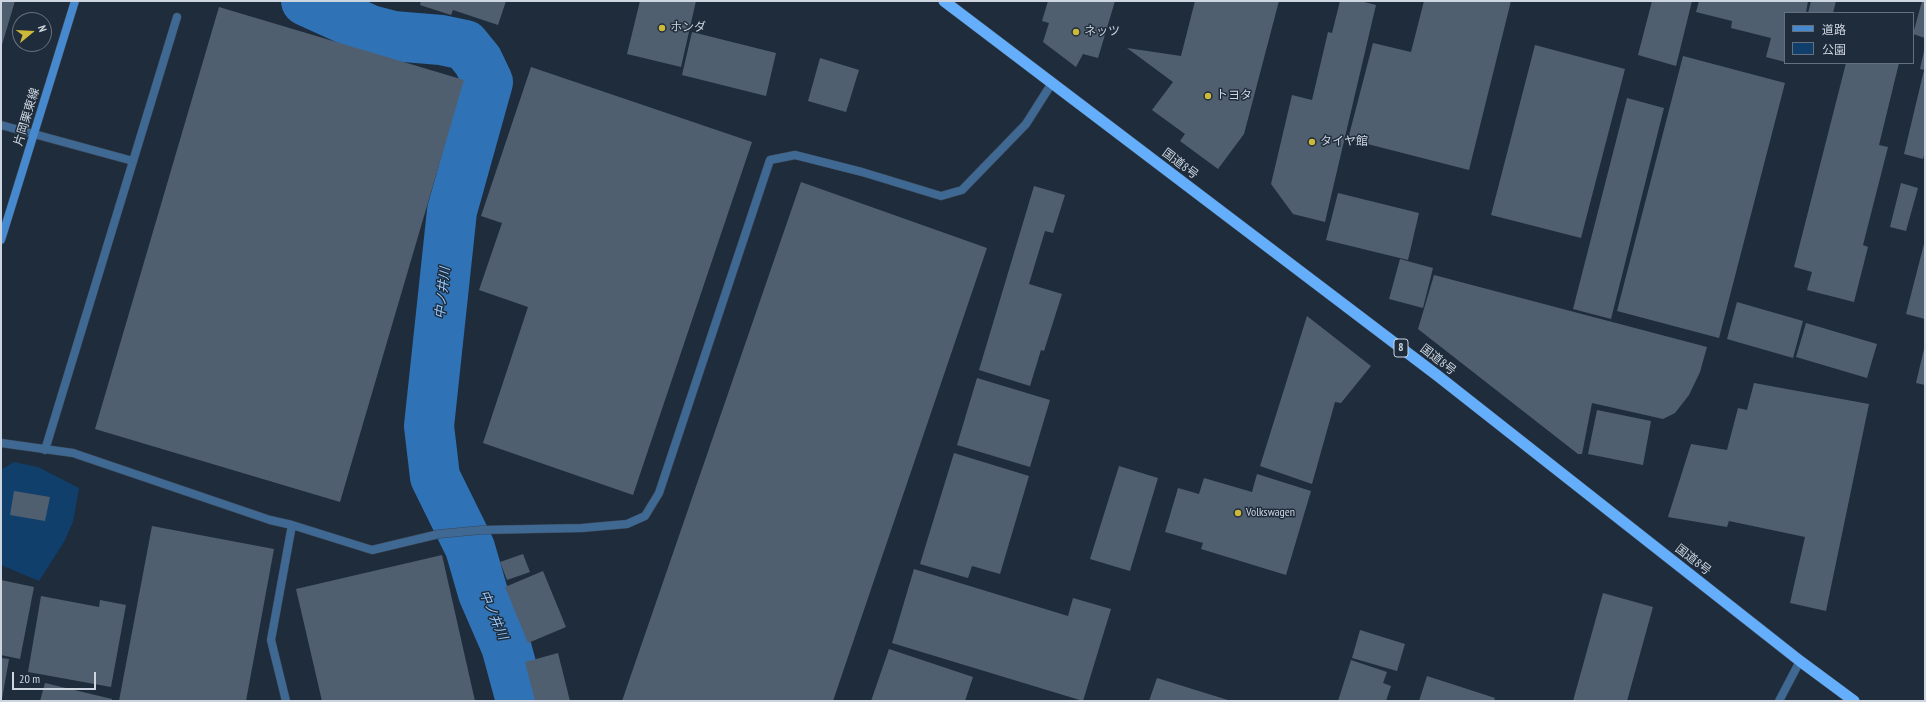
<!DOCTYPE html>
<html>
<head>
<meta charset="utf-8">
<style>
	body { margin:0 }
	#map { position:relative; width:1926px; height:702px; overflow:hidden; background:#1f2c3b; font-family:"PT Sans Narrow","Noto Sans JP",sans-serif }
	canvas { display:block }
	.frame { position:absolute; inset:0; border:2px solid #cdd6e0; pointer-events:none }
	.legend { position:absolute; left:1784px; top:12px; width:130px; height:52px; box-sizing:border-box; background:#1f2c3b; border:1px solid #65707d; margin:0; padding:5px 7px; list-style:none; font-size:12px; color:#cdd6e0 }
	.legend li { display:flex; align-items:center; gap:8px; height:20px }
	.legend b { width:20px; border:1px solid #65707d }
	.north { position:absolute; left:12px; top:12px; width:40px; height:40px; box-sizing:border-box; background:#1f2c3b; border:1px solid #65707d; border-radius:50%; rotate:72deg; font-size:11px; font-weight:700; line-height:16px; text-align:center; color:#cdd6e0 }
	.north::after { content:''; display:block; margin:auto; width:14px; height:18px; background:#ccb939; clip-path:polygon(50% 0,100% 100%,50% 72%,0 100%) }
	.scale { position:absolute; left:12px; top:672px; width:84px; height:18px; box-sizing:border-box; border:2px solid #cdd6e0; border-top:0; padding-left:5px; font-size:12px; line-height:14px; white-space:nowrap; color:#cdd6e0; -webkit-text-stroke:3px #1f2c3b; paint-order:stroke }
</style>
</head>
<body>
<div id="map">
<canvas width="1926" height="702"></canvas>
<div class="frame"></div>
<ul class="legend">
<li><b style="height:5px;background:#4689ce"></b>道路</li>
<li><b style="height:11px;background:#103f6b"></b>公園</li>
</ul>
<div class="north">N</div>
<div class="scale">20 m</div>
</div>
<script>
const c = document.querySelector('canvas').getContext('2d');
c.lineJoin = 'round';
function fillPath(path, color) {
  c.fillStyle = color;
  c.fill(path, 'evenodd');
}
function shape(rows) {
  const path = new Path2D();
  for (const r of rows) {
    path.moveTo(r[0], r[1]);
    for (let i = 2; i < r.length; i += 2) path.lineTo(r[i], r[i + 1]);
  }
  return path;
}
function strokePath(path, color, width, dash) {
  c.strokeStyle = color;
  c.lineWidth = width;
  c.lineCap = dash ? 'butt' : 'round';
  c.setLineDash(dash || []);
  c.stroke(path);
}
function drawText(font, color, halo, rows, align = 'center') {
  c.font = font + ' "PT Sans Narrow","Noto Sans JP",sans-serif';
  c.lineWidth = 3;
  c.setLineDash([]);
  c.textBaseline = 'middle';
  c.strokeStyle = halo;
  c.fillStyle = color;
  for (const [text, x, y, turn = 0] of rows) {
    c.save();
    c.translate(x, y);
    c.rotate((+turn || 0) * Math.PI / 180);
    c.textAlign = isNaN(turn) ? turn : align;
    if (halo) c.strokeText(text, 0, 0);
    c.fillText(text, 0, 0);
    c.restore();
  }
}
fillPath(shape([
	[14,462,38,467,79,488,73,522,64,542,39,581,1,565,1,470]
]), '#103f6b');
strokePath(shape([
	[306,1,370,30,393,36,441,40,465,45,478,61,488,82,452,211,429,426,435,477,470,548,483,593,506,646,521,701]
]), '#2f73b6', 50);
fillPath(shape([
	[1,1,15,1,1,48],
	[421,1,506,1,498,25,453,10,451,15,420,5],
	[640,1,696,1,681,67,627,54],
	[1048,1,1115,1,1098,58,1083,54,1076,67,1043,42,1049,23,1042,21],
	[1195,1,1279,1,1244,134,1218,169,1180,141,1185,134,1152,110,1173,82,1127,48,1181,56],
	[1340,1,1360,1,1376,5,1325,222,1293,214,1271,184,1292,95,1312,100,1328,32,1332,33],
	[1424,1,1511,1,1469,170,1348,139,1373,43,1411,52],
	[1652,1,1692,1,1676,66,1638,55],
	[1699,1,1808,1,1806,13,1785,13,1785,62,1766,57,1771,38,1731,28,1732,21,1696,12],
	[1811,1,1836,1,1833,13,1808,13],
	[1922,1,1925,1,1925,38,1913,34],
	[219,7,464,80,340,502,95,429],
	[692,32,776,53,766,96,682,75],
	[1535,45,1625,69,1581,238,1491,215],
	[1924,51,1925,151,1923,159,1904,154,1924,70,1920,69],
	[1683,56,1785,83,1719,338,1617,311],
	[820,58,859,70,846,112,808,101],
	[1846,63,1899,63,1879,145,1888,147,1863,245,1868,247,1854,302,1807,290,1812,272,1794,267],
	[531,67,752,142,633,495,483,443,528,307,479,290,502,223,481,216],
	[1627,98,1664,108,1611,319,1573,309],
	[801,182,987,248,833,701,622,701],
	[1901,183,1918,188,1906,231,1890,227],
	[1034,186,1065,195,1053,233,1045,231,1029,284,1062,294,1044,351,1041,350,1030,386,979,370],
	[1338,193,1419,213,1408,260,1326,240],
	[1924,244,1925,244,1925,319,1906,314],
	[1400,259,1433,268,1423,308,1389,299],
	[1434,275,1707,347,1700,372,1689,395,1675,413,1663,419,1592,403,1582,454,1578,454,1418,329],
	[1737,302,1803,321,1793,358,1727,339],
	[1307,316,1371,366,1341,403,1335,402,1312,484,1260,466],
	[1806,323,1877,344,1867,378,1796,357],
	[1924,349,1925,349,1925,385,1916,383],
	[977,378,1050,400,1030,467,957,445],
	[1754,383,1869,404,1826,611,1790,603,1805,537,1729,521,1727,527,1668,517,1691,444,1727,450,1738,408,1747,410],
	[1597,410,1651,421,1643,465,1588,454],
	[954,453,1029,476,1000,574,972,566,968,578,920,564],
	[1119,466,1158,478,1130,571,1090,559],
	[1257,474,1311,491,1286,575,1201,549,1203,543,1165,532,1178,488,1199,494,1204,478,1252,492],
	[14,491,50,497,45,521,10,515],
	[152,526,274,549,246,701,119,701],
	[523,554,530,572,507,580,500,562],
	[442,555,475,701,322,701,296,589],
	[914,569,1068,616,1073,598,1111,609,1083,701,892,643],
	[543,571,566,627,528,643,505,587],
	[1,580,34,587,20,659,1,655],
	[1603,593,1653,607,1627,701,1573,701],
	[41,596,99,607,100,600,126,605,111,687,28,672],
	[1360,630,1405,644,1397,671,1352,658],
	[889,649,973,677,965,701,871,701],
	[558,653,570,701,535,701,525,662],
	[1,658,9,659,2,699,1,699],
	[1351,660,1387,672,1383,683,1391,686,1386,701,1338,701],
	[1427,676,1495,698,1494,701,1419,701],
	[1157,678,1231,701,1149,701],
	[45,683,112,699,112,701,40,701]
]), '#505f6f');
const service = shape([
	[1,125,133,161],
	[1,443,73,453,270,520,292,525,372,550,439,534,481,530,582,528,627,524,645,516,659,493,770,160,795,155,862,172,941,196,962,190,1026,124,1052,83],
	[45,450,177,17],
	[286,701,271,640,292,525]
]);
const tertiary = shape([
	[1779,701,1800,661]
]);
const secondary = shape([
	[1,240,75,1]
]);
const trunk = shape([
	[944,1,1438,376,1800,661,1854,701]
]);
strokePath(service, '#3b4755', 9);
strokePath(tertiary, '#3b4755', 9);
strokePath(secondary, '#3b4755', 9);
strokePath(trunk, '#3b4755', 12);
strokePath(service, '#3f6893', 8);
strokePath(tertiary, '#3f6893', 8);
strokePath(secondary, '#4689ce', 8);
strokePath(trunk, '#64aefb', 11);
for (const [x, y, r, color] of [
	[662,28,4,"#ccb939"],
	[1076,32,4,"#ccb939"],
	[1208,96,4,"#ccb939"],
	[1312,142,4,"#ccb939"],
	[1238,513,4,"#ccb939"]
]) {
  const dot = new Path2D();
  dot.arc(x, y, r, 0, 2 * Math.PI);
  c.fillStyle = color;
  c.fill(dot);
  strokePath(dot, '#1f2c3b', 1.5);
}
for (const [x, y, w] of [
	[1401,348,14]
]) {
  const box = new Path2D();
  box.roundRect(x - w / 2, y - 9, w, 18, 3);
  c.fillStyle = '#1f2c3b';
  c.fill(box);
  strokePath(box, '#cdd6e0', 1);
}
drawText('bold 11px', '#cdd6e0', null, [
	["8",1401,348]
]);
drawText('12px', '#cdd6e0', '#1f2c3b', [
	["ホンダ",670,28],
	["ネッツ",1084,32],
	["トヨタ",1216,96],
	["タイヤ館",1320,142],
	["Volkswagen",1246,513]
], 'left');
drawText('12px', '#cdd6e0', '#1f2c3b', [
	["片岡栗東線",27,117,-73],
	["国道8号",1180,164,37],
	["国道8号",1438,360,38],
	["国道8号",1693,560,38]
]);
drawText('italic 13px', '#96c8fe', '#1f2c3b', [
	["中ノ井川",443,293,-84],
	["中ノ井川",493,615,67]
]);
</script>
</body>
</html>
